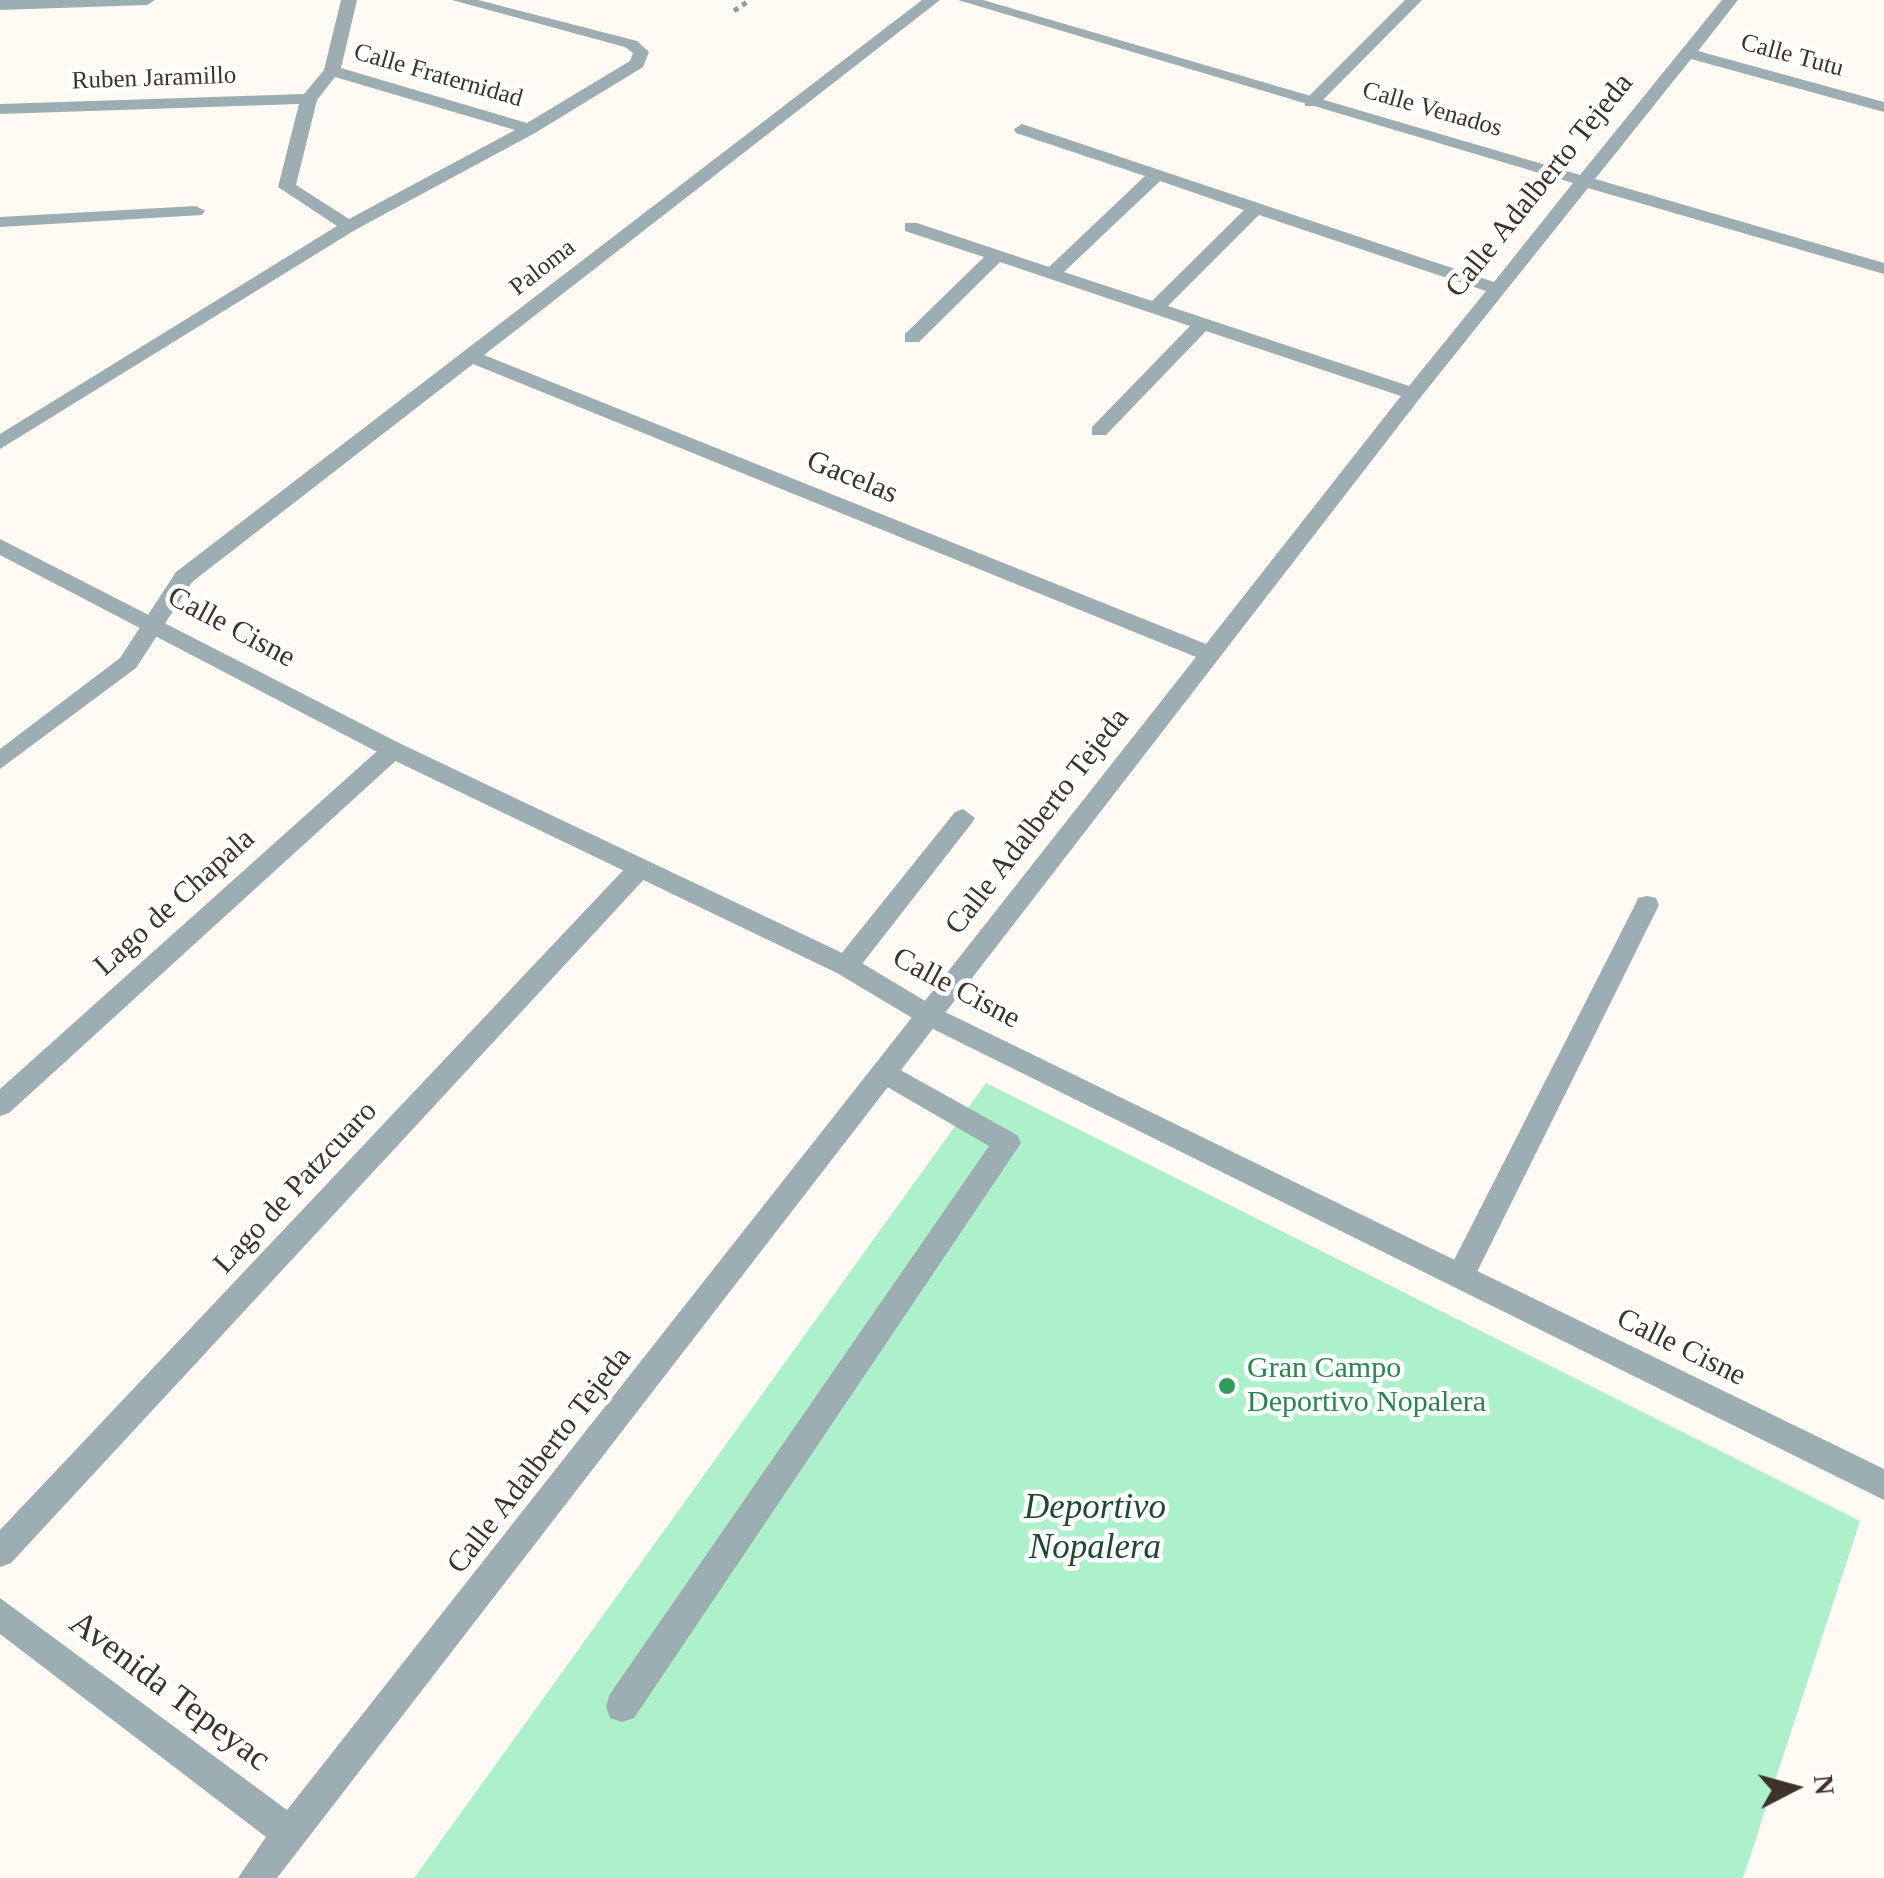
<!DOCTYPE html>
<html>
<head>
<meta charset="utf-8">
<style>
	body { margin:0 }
	#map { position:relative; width:1884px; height:1878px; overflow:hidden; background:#fffaf4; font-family:Georgia,serif }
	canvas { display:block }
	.north { position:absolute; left:1744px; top:1738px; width:100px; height:100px; -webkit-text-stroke:8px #fff; paint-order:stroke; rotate:84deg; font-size:28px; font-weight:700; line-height:40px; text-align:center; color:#3d3328 }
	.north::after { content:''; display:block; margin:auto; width:35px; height:45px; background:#3d3328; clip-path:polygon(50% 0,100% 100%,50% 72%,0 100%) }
</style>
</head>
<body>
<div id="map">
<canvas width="1884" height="1878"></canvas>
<div class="north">N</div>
</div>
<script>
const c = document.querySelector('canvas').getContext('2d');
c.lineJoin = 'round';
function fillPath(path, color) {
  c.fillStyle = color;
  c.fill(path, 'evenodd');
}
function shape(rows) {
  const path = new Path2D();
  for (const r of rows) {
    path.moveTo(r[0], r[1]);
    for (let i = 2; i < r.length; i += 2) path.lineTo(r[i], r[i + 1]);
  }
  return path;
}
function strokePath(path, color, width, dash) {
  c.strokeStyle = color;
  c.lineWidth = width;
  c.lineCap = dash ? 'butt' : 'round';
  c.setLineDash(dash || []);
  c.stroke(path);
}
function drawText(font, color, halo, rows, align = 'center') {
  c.font = font + ' Georgia,serif';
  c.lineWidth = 9;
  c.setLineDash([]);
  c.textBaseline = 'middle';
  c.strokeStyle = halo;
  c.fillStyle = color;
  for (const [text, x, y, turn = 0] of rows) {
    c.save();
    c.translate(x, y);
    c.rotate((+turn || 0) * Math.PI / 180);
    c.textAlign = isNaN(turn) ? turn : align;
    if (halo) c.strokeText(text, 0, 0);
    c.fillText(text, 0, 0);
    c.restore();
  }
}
fillPath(shape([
	[986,1083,1860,1521,1743,1878,414,1878]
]), '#adf1ca');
strokePath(shape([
	[734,11,750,0]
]), '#a19991', 5, [5, 5]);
fillPath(shape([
	[1405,0,1422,0,1317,106,1305,106,1305,100,1405,0],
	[963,809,975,818,971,824,855,973,837,973,833,966,837,959,955,812,963,809],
	[1647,896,1656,898,1659,905,1471,1284,1461,1288,1451,1284,1447,1275,1451,1266,1635,905,1638,898,1647,896],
	[886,1062,1017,1135,1021,1143,634,1718,622,1722,610,1718,606,1706,610,1694,989,1146,877,1081,873,1073,877,1065,886,1062]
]), '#9caeb2');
fillPath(shape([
	[0,0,155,0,147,5,0,10,0,0],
	[341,0,357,0,341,68,527,123,630,61,633,53,625,47,452,0,478,0,637,41,649,52,643,67,535,133,355,230,0,449,0,434,337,226,278,187,299,104,0,114,0,104,304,94,324,70,341,0],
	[335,77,515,130,349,219,296,185,317,100,335,77],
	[922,0,940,0,484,355,1206,644,1401,396,1206,331,1106,435,1092,435,1092,427,1190,326,1000,262,919,342,905,342,905,334,984,257,905,231,905,223,917,223,1049,267,1145,176,1016,133,1014,129,1022,124,1494,282,1573,183,958,0,983,0,1580,175,1722,0,1738,0,1698,51,1884,102,1884,112,1691,59,1595,179,1884,263,1884,274,1588,188,1420,398,277,1878,238,1878,266,1837,0,1634,0,1598,287,1810,1196,657,473,364,192,582,136,668,0,769,0,749,120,658,176,572,922,0],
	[1160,181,1244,210,1152,301,1064,272,1160,181],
	[1259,215,1486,291,1409,386,1168,306,1259,215],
	[196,206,205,211,202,215,0,227,0,217,196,206],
	[393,742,401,744,405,750,401,756,9,1113,0,1116,0,1089,385,744,393,742],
	[639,860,648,863,651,869,648,875,11,1563,0,1567,0,1530,630,863,639,860]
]), '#9caeb2');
fillPath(shape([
	[0,539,401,744,855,959,937,1008,1884,1469,1884,1500,919,1022,837,973,385,756,0,555,0,539]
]), '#9caeb2');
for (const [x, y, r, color] of [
	[1227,1386,10,"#2e9e5b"]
]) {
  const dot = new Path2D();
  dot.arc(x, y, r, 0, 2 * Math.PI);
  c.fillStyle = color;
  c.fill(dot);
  strokePath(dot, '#fff', 4);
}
drawText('25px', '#3d3328', '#fff', [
	["Calle Tutu",1792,56,15],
	["Calle Fraternidad",438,76,16],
	["Ruben Jaramillo",154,79,-2],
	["Calle Venados",1432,110,16],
	["Paloma",543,268,-38]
]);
drawText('30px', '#3d3328', '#fff', [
	["Calle Adalberto Tejeda",1540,186,-51],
	["Gacelas",852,478,22],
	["Calle Cisne",231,628,28],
	["Calle Adalberto Tejeda",1038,822,-52],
	["Lago de Chapala",175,903,-42],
	["Calle Cisne",956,989,28],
	["Lago de Patzcuaro",296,1188,-47],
	["Calle Cisne",1681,1348,26],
	["Calle Adalberto Tejeda",540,1461,-52]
]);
drawText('30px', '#27864d', '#fff', [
	["Gran Campo",1247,1369],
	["Deportivo Nopalera",1247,1403]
], 'left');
drawText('italic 35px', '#1c4932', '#fff', [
	["Deportivo",1095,1509],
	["Nopalera",1095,1549]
]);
drawText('35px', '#3d3328', '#fff', [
	["Avenida Tepeyac",169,1692,37]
]);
</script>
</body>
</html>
